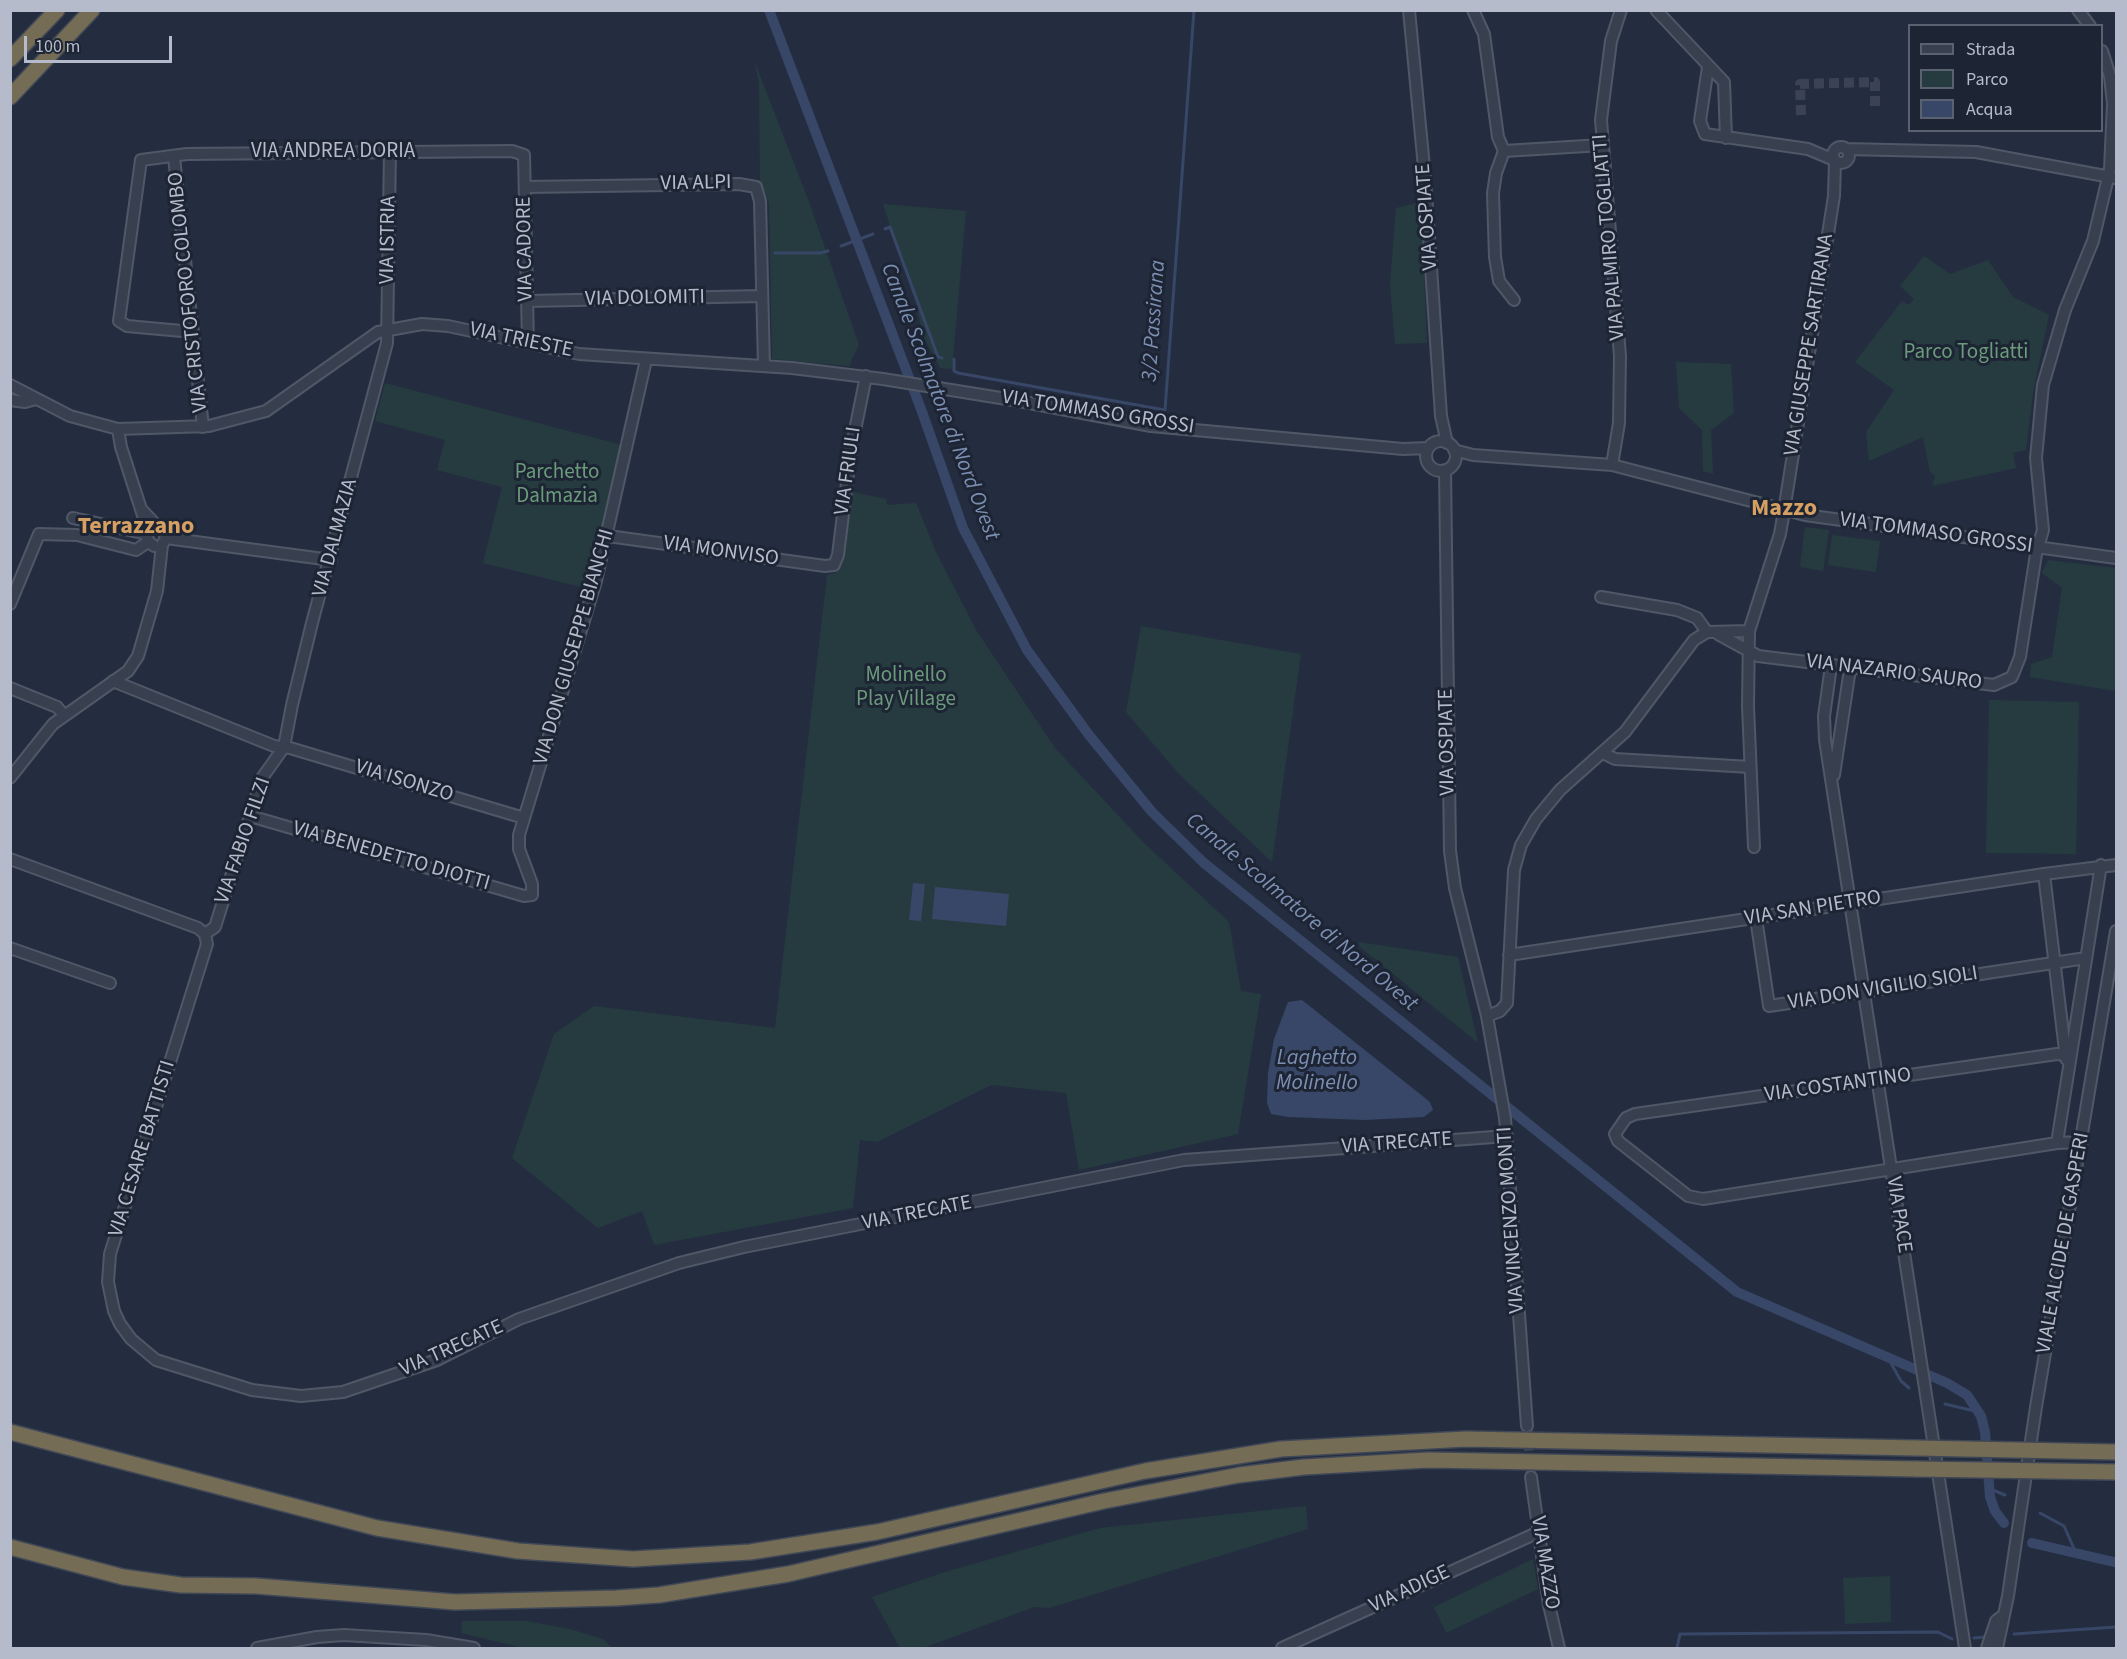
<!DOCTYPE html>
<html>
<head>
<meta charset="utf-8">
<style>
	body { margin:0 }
	#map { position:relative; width:2127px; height:1659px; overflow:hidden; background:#242d3f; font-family:"Source Sans 3",sans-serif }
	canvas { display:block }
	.frame { position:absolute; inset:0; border:12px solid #b5bbca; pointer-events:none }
	.legend { position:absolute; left:1908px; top:24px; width:195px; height:108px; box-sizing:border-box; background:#1d2534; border:2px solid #5a6170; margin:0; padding:8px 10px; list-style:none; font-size:18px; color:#b5bbca }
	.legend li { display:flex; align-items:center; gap:12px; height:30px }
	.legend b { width:30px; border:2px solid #5a6170 }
	.scale { position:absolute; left:24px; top:36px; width:148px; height:27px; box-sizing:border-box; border:3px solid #b5bbca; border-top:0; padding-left:8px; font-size:18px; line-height:21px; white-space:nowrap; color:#b5bbca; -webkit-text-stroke:4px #1d2534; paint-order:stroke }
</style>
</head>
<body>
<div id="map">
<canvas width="2127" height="1659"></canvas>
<div class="frame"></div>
<ul class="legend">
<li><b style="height:8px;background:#38404f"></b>Strada</li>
<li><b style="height:16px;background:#263b40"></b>Parco</li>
<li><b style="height:16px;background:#384767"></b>Acqua</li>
</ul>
<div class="scale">100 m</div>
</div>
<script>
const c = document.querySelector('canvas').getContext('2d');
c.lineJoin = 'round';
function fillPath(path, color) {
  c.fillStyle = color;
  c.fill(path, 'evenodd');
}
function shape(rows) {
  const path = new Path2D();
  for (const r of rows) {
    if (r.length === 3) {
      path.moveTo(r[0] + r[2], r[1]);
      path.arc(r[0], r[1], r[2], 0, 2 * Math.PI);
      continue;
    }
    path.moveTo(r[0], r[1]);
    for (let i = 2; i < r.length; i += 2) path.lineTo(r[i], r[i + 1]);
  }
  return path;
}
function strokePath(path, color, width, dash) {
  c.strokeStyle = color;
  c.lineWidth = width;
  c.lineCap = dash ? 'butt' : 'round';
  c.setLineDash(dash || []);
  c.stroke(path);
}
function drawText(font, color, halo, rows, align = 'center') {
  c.font = font + ' "Source Sans 3",sans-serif';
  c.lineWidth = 6;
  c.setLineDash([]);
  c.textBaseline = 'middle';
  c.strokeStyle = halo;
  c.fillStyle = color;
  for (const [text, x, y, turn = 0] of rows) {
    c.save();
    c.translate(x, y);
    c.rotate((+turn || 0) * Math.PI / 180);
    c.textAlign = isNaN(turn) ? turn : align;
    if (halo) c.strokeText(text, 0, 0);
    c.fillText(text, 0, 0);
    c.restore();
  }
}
fillPath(shape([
	[754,60,809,202,859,345,849,366,772,359,769,203,760,180,759,83],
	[1421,202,1427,343,1395,344,1390,284,1396,208],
	[883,204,966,211,952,369,940,368,923,336,916,304],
	[1924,256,1950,274,1988,260,2013,297,2049,315,2033,393,2026,450,2013,453,2016,468,1932,486,1935,476,1930,472,1923,437,1869,461,1866,432,1894,390,1855,362,1902,301,1909,305,1914,299,1900,286],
	[1676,362,1731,364,1734,413,1711,430,1713,474,1703,471,1702,430,1679,408],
	[385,383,622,445,589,589,483,563,502,487,437,470,445,440,375,421],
	[853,492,886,499,887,505,916,503,936,552,976,630,1055,748,1145,844,1229,922,1241,991,1261,994,1238,1134,1079,1170,1066,1093,991,1085,877,1142,860,1140,853,1208,654,1245,642,1211,598,1228,512,1158,554,1034,594,1006,775,1028,827,575,836,573,841,567],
	[1805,527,1829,530,1823,571,1800,567],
	[1832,535,1880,541,1876,572,1828,565],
	[2048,560,2116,568,2116,691,2030,677,2031,664,2052,657,2062,588,2042,573],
	[1141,626,1301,654,1272,862,1179,774,1126,712],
	[1989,700,2079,702,2076,854,1986,853],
	[1358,942,1458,957,1478,1043,1360,947],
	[1306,1506,1308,1529,1049,1608,1034,1607,923,1648,900,1648,872,1597,945,1572,1100,1528],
	[1533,1559,1538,1589,1446,1633,1434,1607],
	[1890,1576,1891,1622,1845,1624,1843,1578],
	[462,1621,526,1621,570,1629,603,1639,612,1648,523,1648,461,1633]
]), '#263b40');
fillPath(shape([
	[913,883,925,884,921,921,909,920],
	[935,887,1009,894,1006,926,932,919],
	[1302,1000,1430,1102,1433,1110,1424,1117,1364,1120,1288,1117,1271,1114,1267,1103,1268,1073,1274,1039,1288,1002]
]), '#384767');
strokePath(shape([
	[885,229,890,227,938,357,942,358],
	[841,246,873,234],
	[775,253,820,253,828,251],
	[954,359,954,371,958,373,1165,410,1194,10],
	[1888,1358,1901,1381,1909,1388],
	[1945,1404,1979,1412],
	[1988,1488,2005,1495],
	[2040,1513,2064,1526,2076,1553],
	[2014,1634,2116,1627],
	[1974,1638,1985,1637],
	[1677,1648,1680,1634,1938,1632,1952,1639]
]), '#384767', 3);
strokePath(shape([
	[769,10,921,409,963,528,1027,650,1089,735,1152,812,1204,863,1737,1292,1947,1383,1967,1395,1981,1416,1985,1432,1990,1497,1995,1511,2004,1523],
	[2032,1543,2114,1562]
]), '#384767', 10);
strokePath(shape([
	[1801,115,1800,84,1875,82,1875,109],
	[1527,1426,1531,1477]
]), '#3a4254', 10, [10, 5]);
const minor = shape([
	[1409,10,1425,178,1441,416,1447,443],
	[1473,10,1484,34,1498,137,1504,151],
	[1656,10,1724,82,1726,138],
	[2078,10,2090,26],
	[1708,67,1700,121,1705,134,1808,149,1834,160],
	[1841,155,8],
	[1846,149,1976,152,2116,178],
	[174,157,203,427],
	[525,187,739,184,756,187,760,201,764,366],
	[1514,300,1499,281,1495,257,1493,193,1496,173,1504,151,1602,145],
	[528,301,762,296],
	[193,332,127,326,119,321,141,160,187,154,512,151,524,155,528,343],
	[10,385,70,416,118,429,209,426,266,411,378,332,422,324,448,326,579,354,792,368,883,379,1019,401,1151,426,1403,449,1428,448],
	[10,400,25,402,36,399],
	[118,429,121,447,148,531,147,540,154,546],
	[1441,456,15],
	[1454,450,1473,455,1612,465,1805,515,2116,558],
	[1612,465,1619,423,1620,356,1601,120,1611,41,1621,10],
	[1445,470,1450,851,1455,888,1487,1016,1505,1118,1527,1426],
	[73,518,147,534],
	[608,536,825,566,834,565,838,555,851,450,866,376],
	[166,538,331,560],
	[1601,597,1677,610,1697,618,1707,632],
	[10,604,39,534,77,535,136,550,148,542],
	[1718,634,1758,656,1994,685,2012,677,2020,657,2036,554,2043,530,2036,458,2043,385,2065,310,2093,241,2110,169,2113,104,2110,76,2102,51],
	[1831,666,1824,716,1825,740,1965,1648],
	[113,681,274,746,290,748,524,818],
	[10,688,57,707,64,715],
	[284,747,292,705,312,623,387,343,390,151],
	[1603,753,1615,759,1750,767],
	[1834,775,1850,669],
	[10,778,53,724,128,671,138,656,157,591,162,545,166,538,163,529,157,526,141,509],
	[250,816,524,896,532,895,532,884,519,849,519,835,596,581,646,360],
	[1754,847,1748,706,1749,631,1780,534,1784,511,1834,196,1835,161],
	[10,859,198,928,205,934,207,944,110,1254,108,1282,114,1311,120,1324,131,1339,156,1360,252,1390,301,1396,343,1392,437,1360,519,1319,679,1263,744,1247,1184,1160,1507,1136],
	[2044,874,2066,1059],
	[1756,918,1769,1006,2086,958],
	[205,934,215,927,262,778,284,747],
	[10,948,110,983],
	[1509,955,2044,874,2116,865],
	[1487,1016,1500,1011,1507,1003,1514,870,1521,845,1536,819,1560,790,1625,732,1694,640,1707,632,1749,631],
	[2070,1055,2057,1054,1635,1114,1626,1118,1615,1134,1618,1141,1688,1196,1703,1199,2057,1143,2082,1142],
	[2057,1143,2101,865],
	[1531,1477,1549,1605,1559,1648],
	[257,1648,317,1637,344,1635,426,1640,474,1648],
	[1282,1648,1539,1532],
	[1987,1648,1996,1621,2001,1617],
	[1997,1648,2008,1596,2036,1407,2116,931]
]);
const highway = shape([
	[10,59,57,10],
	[10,97,92,10],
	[10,1432,377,1528,518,1551,633,1559,750,1552,877,1532,1145,1471,1281,1449,1466,1439,1916,1448],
	[10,1547,123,1577,181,1585,256,1586,455,1602,616,1598,659,1595,788,1574,1104,1501,1239,1475,1304,1467,1428,1460,1917,1469]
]);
strokePath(minor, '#505867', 14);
strokePath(highway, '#404857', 18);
strokePath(minor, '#38404f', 10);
strokePath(highway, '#756c55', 15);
const highwayBridge = shape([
	[1916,1448,2116,1452],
	[1917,1469,2116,1472]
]);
strokePath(highwayBridge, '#404857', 18, []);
strokePath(highwayBridge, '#756c55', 15);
drawText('21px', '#b5bbca', '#1d2534', [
	["VIA ANDREA DORIA",333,152],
	["VIA ALPI",696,184,-1],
	["VIA OSPIATE",1428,217,-94],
	["VIA PALMIRO TOGLIATTI",1610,237,-95],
	["VIA ISTRIA",389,240,-89],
	["VIA CADORE",526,249,-91],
	["VIA CRISTOFORO COLOMBO",189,292,-96],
	["VIA DOLOMITI",645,299,-1],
	["VIA TRIESTE",521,341,12],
	["VIA GIUSEPPE SARTIRANA",1810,345,-81],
	["VIA TOMMASO GROSSI",1098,413,9],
	["VIA FRIULI",849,471,-82],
	["VIA TOMMASO GROSSI",1936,534,8],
	["VIA DALMAZIA",336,538,-75],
	["VIA MONVISO",721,552,8],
	["VIA DON GIUSEPPE BIANCHI",575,647,-74],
	["VIA NAZARIO SAURO",1894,673,7],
	["VIA OSPIATE",1448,742,-91],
	["VIA ISONZO",404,782,17],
	["VIA FABIO FILZI",244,841,-71],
	["VIA BENEDETTO DIOTTI",391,857,16],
	["VIA SAN PIETRO",1813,909,-9],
	["VIA DON VIGILIO SIOLI",1883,989,-9],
	["VIA COSTANTINO",1838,1086,-8],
	["VIA TRECATE",1397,1144,-4],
	["VIA CESARE BATTISTI",143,1149,-73],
	["VIA TRECATE",917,1214,-11],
	["VIA PACE",1898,1215,81],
	["VIA VINCENZO MONTI",1512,1220,-94],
	["VIALE ALCIDE DE GASPERI",2064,1243,-80],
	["VIA TRECATE",452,1349,-24],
	["VIA MAZZO",1544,1563,81],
	["VIA ADIGE",1410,1590,-25]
]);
drawText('21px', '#6b9b7b', '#1d2534', [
	["Parco Togliatti",1966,353],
	["Parchetto",557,473],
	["Dalmazia",557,497],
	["Molinello",906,676],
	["Play Village",906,700]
]);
drawText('italic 22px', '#7c8eb2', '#1d2534', [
	["3/2 Passirana",1155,321,-86],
	["Canale Scolmatore di Nord Ovest",939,402,69],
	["Canale Scolmatore di Nord Ovest",1301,913,40],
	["Laghetto",1317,1059],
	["Molinello",1317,1084]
]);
drawText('bold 24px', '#d7a063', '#1d2534', [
	["Mazzo",1784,510],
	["Terrazzano",136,528]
]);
</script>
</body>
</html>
